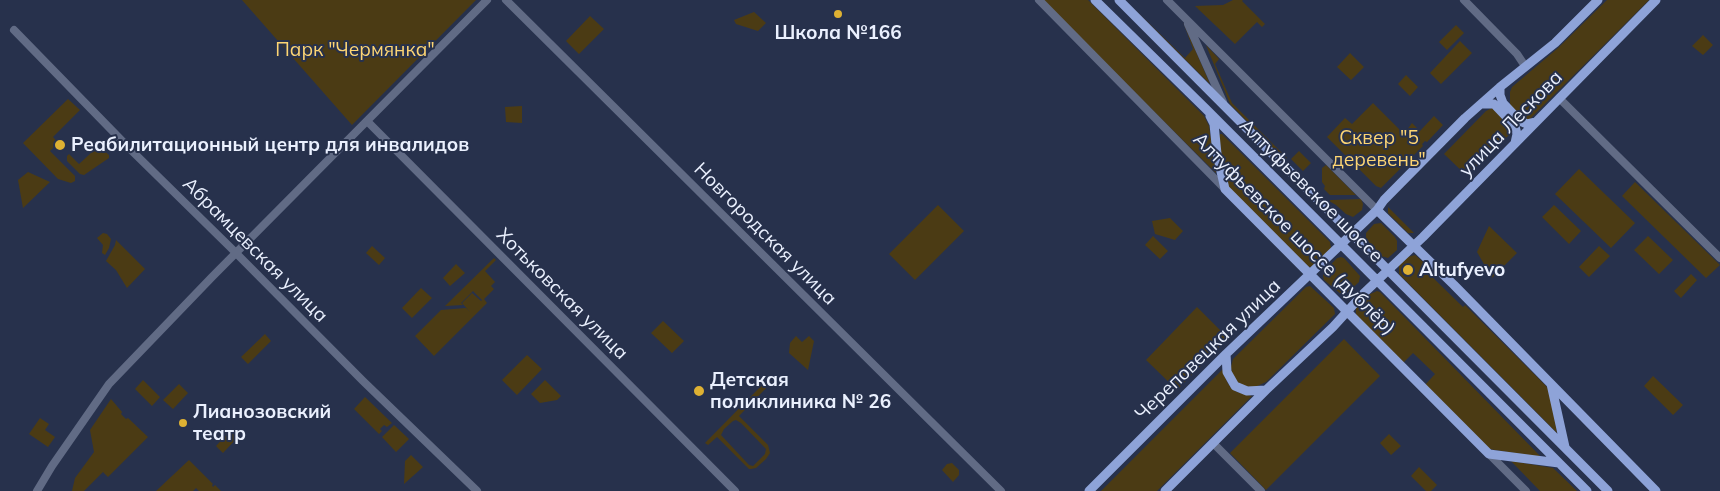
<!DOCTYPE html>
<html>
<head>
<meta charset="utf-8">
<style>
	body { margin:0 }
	canvas { display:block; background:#27314c }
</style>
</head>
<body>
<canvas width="1720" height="491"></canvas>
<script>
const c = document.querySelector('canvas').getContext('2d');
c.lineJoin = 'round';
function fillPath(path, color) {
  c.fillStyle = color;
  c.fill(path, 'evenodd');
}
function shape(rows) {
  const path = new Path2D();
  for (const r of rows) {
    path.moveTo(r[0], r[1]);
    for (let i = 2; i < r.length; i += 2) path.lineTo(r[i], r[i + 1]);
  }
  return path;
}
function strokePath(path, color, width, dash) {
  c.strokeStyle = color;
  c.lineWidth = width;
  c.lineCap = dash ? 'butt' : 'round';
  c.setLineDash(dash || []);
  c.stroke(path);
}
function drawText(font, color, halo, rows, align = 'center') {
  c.font = font + ' Mulish,sans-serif';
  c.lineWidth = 4;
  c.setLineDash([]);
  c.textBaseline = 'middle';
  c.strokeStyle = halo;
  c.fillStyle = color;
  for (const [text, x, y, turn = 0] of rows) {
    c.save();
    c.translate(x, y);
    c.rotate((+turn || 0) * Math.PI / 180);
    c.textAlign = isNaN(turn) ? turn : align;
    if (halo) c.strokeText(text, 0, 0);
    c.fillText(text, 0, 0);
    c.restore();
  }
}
fillPath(shape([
	[242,0,476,0,352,125],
	[1042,0,1088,0,1204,116,1209,126,1216,173],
	[1125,0,1185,58,1193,49,1183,22,1210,84],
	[1233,0,1243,0,1242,1,1265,24,1262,27,1257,22,1235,44,1195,6,1223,5],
	[1607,0,1649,0,1530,119,1524,120,1511,107,1510,103,1510,92,1512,87,1558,48],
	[754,12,766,23,758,31,736,24,734,20],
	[590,16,604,29,579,54,566,41],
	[1456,25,1464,33,1447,50,1439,42],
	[1703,35,1713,45,1703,55,1692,46],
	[1460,41,1472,53,1441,84,1430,73],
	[1206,45,1219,59,1215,64,1232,103,1287,158,1285,160,1230,104],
	[1350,53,1364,67,1351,80,1337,67],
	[1406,75,1418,87,1410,96,1398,84],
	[68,99,80,110,53,137,58,143,50,151,75,176,75,181,71,183,58,179,23,143],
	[1373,103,1404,134,1412,123,1420,131,1434,116,1443,125,1427,142,1425,141,1422,144,1423,146,1381,188,1376,186,1327,137,1345,118,1352,124],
	[522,106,522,123,506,122,505,107],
	[1492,108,1496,109,1510,123,1512,132,1485,159,1466,175,1444,154,1486,111],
	[1220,134,1222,134,1330,242,1331,248,1314,265,1310,267,1307,266,1228,187,1218,136],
	[101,148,109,155,109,158,84,175,80,174,67,161,67,156,69,154,79,164,91,153],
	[1299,151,1311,163,1303,171,1291,159],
	[1326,165,1356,195,1330,195,1324,189,1325,186,1322,182,1322,168],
	[1579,169,1635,223,1611,248,1555,194],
	[28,172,50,182,23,208,18,180],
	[1635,182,1720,265,1706,278,1622,196],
	[1361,199,1363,204,1362,210,1353,217,1346,214,1336,205,1329,201,1331,200],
	[938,205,964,231,915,280,889,254],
	[1554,205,1581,231,1569,244,1542,217],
	[1388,207,1414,233,1408,233,1388,213],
	[1170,218,1183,231,1175,240,1155,234,1152,221],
	[1381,223,1395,237,1397,241,1397,250,1388,258,1381,256,1366,239,1366,233,1374,224],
	[1489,226,1517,253,1492,278,1477,252],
	[103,233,107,234,111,239,109,248,105,255,102,253,103,245,97,238],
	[1153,236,1168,251,1160,259,1145,245],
	[1648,236,1673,260,1659,274,1634,250],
	[116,240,145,269,127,288,116,270,106,261,115,245],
	[372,246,385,258,379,265,366,253],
	[1599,246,1610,256,1589,277,1579,267],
	[1415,255,1429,267,1426,271,1463,307,1465,305,1546,386,1549,390,1557,433,1399,274,1399,265,1408,257],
	[1341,257,1344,258,1360,276,1359,282,1347,293,1342,295,1324,280,1323,276,1324,272,1337,258],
	[494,258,496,260,485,271,495,282,491,286,494,289,484,299,487,303,434,356,415,336,441,310,466,308,470,312,462,303,472,293,481,301,482,300,473,291,461,303,463,305,445,306],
	[456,264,465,273,450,286,443,278],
	[1691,274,1697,280,1681,298,1674,291],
	[1310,286,1334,308,1335,314,1266,382,1253,388,1241,385,1235,381,1232,375,1231,367,1233,359,1306,287],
	[421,288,432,298,412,318,402,308],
	[1377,291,1380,292,1541,457,1489,449,1425,385,1435,374,1413,353,1403,363,1358,317,1356,314,1356,308,1366,296],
	[1197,307,1228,338,1177,390,1146,360],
	[663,321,684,341,672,353,651,333],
	[265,334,271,341,248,364,241,357],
	[796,336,802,342,809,336,814,341,808,370,789,353,790,343],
	[1344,339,1380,376,1266,490,1230,453],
	[527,355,542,369,517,395,502,380],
	[1224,368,1227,382,1231,388,1237,392,1252,396,1157,491,1101,491],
	[1653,376,1683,405,1673,415,1644,386],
	[768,379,772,382,739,416,768,445,770,453,766,459,756,468,751,469,749,469,717,437,708,445,705,443],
	[736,420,741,423,766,449,765,454,753,466,749,465,721,435,724,429,733,421],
	[143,380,160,397,152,406,135,389],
	[545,380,561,396,557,400,540,403,531,394],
	[179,384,188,393,173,409,163,400],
	[365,397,392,423,387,427,384,425,380,429,382,431,379,434,354,409],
	[111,399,122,412,121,414,126,419,128,418,148,437,108,477,103,472,84,491,72,491,75,478,94,452,90,430],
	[40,418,49,424,45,430,55,437,48,447,29,434],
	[394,425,409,439,396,452,382,437],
	[233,428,240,435,223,453,216,446],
	[1389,434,1401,446,1391,455,1380,443],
	[411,455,423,467,404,484,405,461],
	[189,460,213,484,212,485,213,487,215,485,221,491,199,491,196,488,193,491,156,491],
	[1511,461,1553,468,1577,491,1540,491],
	[952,463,959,470,959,475,953,482,942,470,947,464],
	[1419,467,1437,485,1431,491,1426,491,1411,476]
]), '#4b3b14');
strokePath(shape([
	[506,0,1001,491],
	[1039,0,1225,189],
	[1167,0,1377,210],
	[1464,0,1517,54,1525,66],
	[1188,24,1223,102],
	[14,30,131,150,230,247,363,381,477,491],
	[1559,98,1720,258],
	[367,121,735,491],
	[1213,443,1261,491],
	[1489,454,1526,491],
	[37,491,52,466,109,384,212,277,487,0]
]), '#616b85', 8);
strokePath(shape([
	[1095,0,1206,109,1587,491],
	[1119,0,1608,491],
	[1500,87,1500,95,1503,103,1520,121,1527,124,1536,122],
	[1481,104,1494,104,1515,126,1517,134,1515,143],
	[1210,116,1214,124,1217,154,1225,189,1489,454,1559,463],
	[1377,210,1454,285,1656,491],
	[1226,354,1227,372,1235,386,1247,391,1266,390],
	[1551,384,1565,447],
	[1089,491,1226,354,1377,210,1384,200,1465,118,1500,87,1555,43,1598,0],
	[1165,491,1266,390,1333,327,1364,293,1423,237,1656,0]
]), '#8ea3d8', 9);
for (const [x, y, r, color] of [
	[838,14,5,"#deb133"],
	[60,145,6,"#deb133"],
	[1408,270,6,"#deb133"],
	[699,391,6,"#deb133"],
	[183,423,5,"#deb133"]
]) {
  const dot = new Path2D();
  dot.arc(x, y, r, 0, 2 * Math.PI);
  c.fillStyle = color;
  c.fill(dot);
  strokePath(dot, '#27314c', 2);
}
drawText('bold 19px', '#eaf0fe', '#27314c', [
	["Школа №166",838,33,"center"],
	["Реабилитационный центр для инвалидов",71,145],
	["Altufyevo",1419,270],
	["Детская",710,380],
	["поликлиника № 26",710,402],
	["Лианозовский",193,412],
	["театр",193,434]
], 'left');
drawText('19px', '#fdd573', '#27314c', [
	["Парк \"Чермянка\"",355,50],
	["Сквер \"5",1379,138],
	["деревень\"",1379,160]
]);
drawText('19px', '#eaf0fe', '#27314c', [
	["улица Лескова",1511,124,-46],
	["Алтуфьевское шоссе",1311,191,45],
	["Новгородская улица",765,234,45],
	["Алтуфьевское шоссе (дублёр)",1294,234,45],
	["Абрамцевская улица",255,250,45],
	["Хотьковская улица",562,294,45],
	["Череповецкая улица",1208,350,-44]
]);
</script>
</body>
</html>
